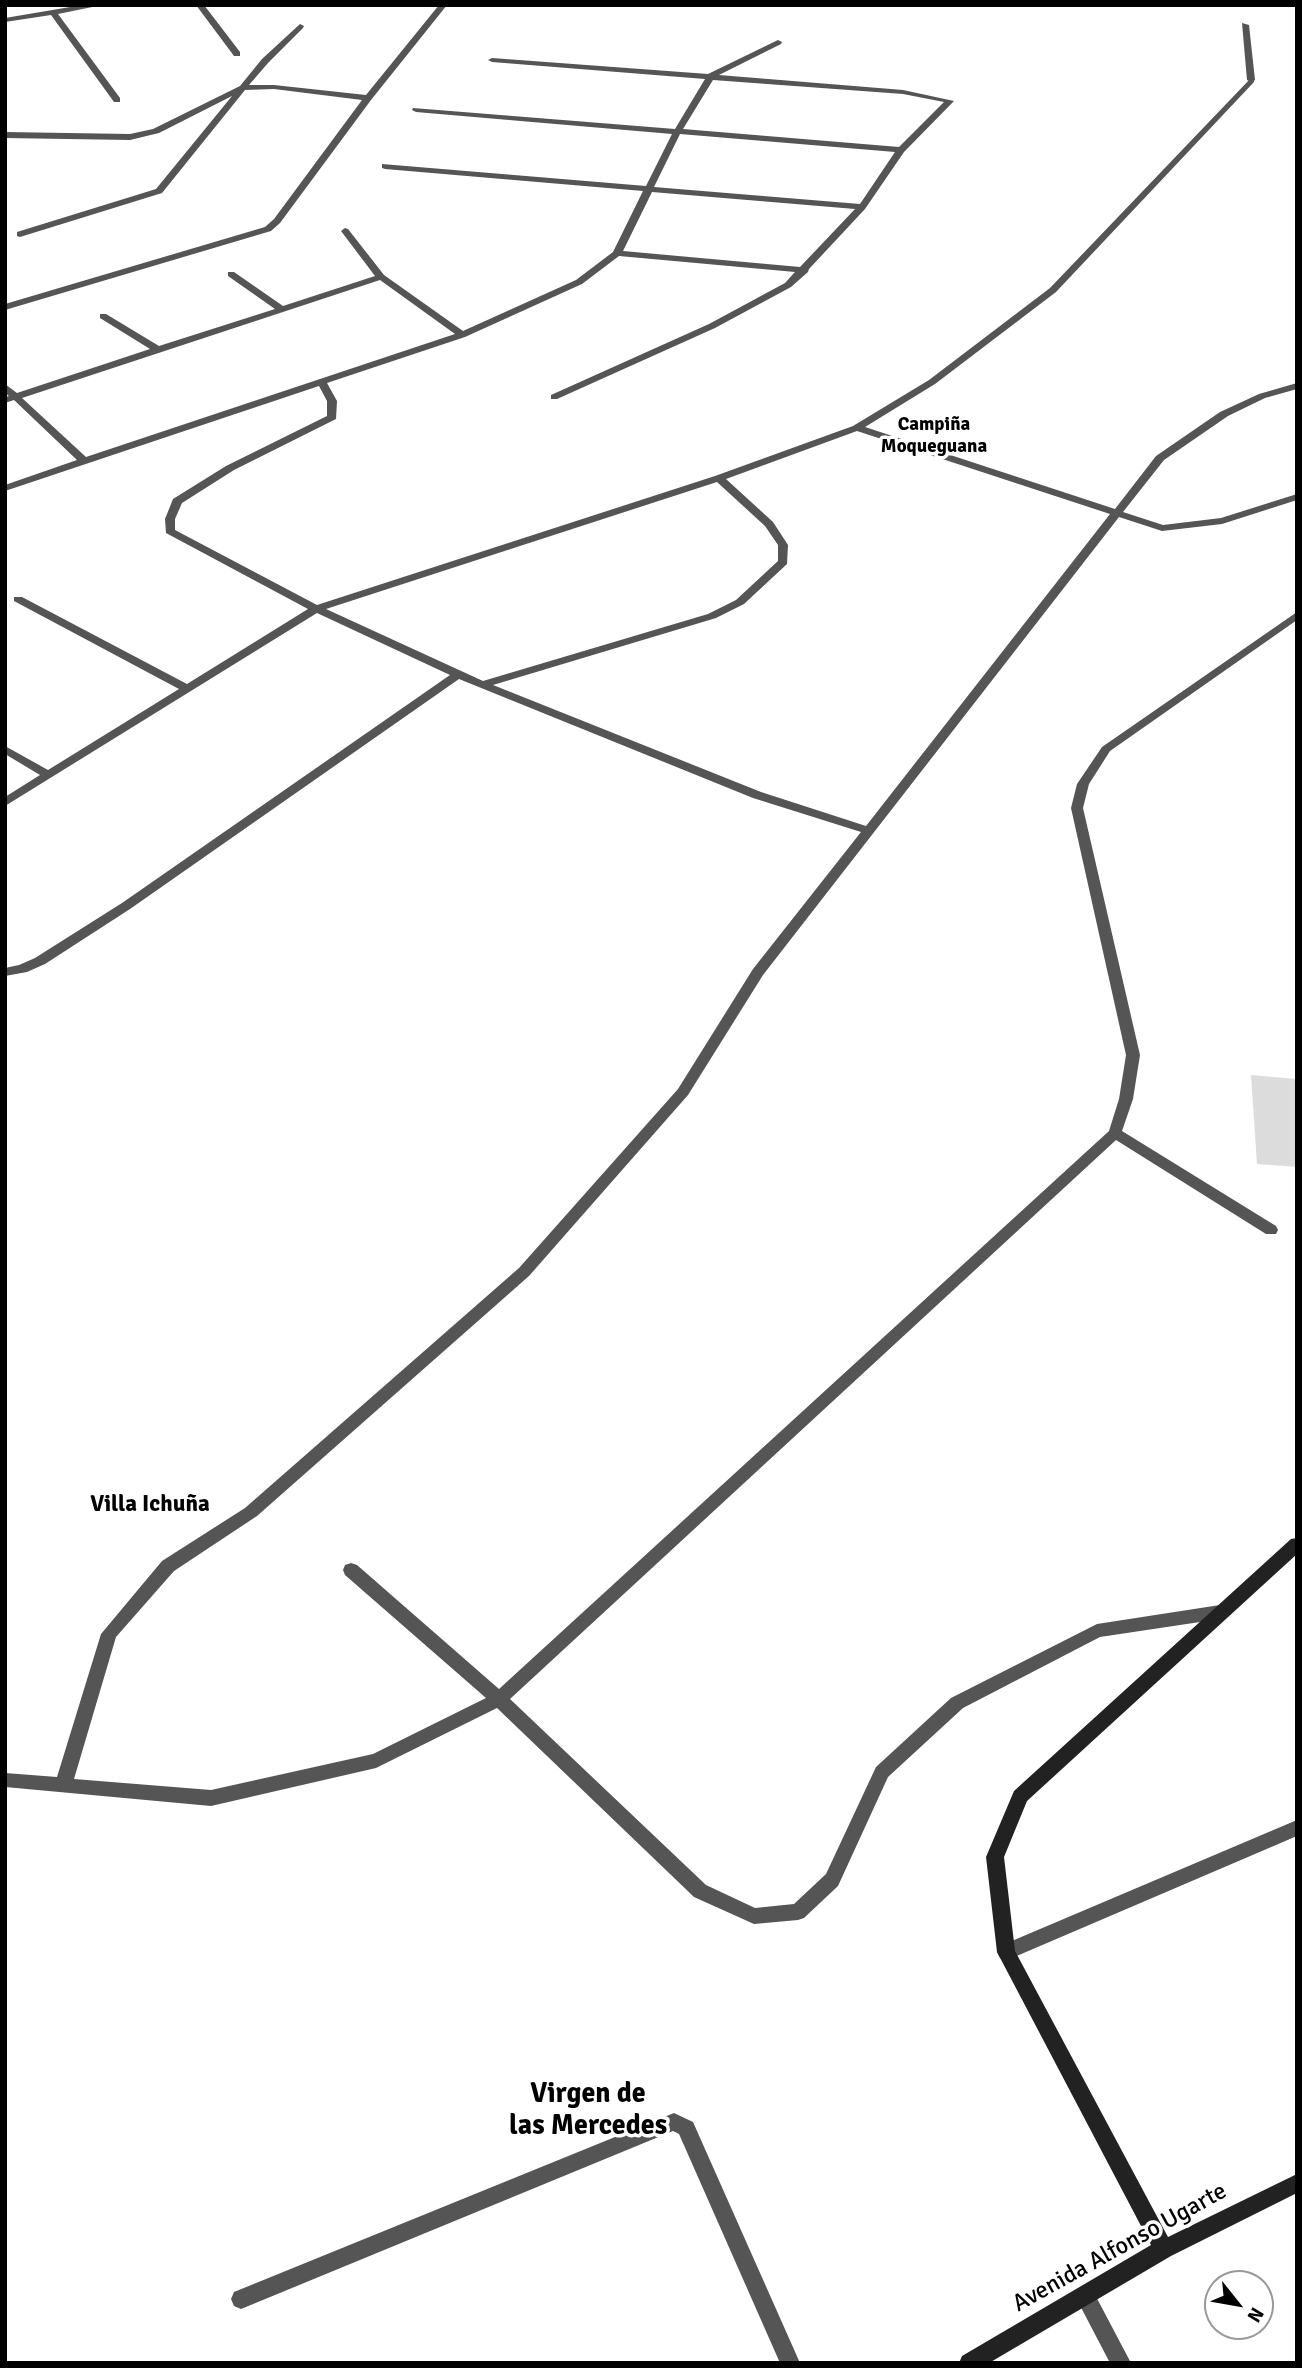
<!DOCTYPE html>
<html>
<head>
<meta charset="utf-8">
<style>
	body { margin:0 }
	#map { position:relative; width:1302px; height:2368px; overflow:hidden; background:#fff; font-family:Signika,sans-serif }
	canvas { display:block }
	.frame { position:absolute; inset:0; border:7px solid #000; pointer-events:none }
	.north { position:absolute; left:1204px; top:2270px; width:70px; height:70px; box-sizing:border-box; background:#fff; border:2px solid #999; border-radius:50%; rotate:121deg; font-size:19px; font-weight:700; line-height:28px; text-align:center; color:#000 }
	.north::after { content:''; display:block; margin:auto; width:24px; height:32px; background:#000; clip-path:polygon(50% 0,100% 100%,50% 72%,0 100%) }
</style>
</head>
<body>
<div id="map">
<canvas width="1302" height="2368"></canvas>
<div class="frame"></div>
<div class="north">N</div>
</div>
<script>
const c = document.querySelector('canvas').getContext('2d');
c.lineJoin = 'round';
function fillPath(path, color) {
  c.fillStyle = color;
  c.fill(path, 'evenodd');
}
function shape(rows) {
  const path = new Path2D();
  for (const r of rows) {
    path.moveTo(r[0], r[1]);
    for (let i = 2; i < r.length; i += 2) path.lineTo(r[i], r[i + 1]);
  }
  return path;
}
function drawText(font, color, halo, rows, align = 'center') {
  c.font = font + ' Signika,sans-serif';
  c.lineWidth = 7;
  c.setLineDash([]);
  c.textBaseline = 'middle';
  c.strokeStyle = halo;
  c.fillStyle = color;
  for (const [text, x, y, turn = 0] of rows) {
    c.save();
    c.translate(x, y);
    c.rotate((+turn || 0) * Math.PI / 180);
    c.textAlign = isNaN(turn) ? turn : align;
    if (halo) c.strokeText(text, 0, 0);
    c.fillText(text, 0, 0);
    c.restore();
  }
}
fillPath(shape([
	[1251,1075,1297,1079,1297,1167,1257,1164]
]), '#dcdcdc');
fillPath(shape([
	[1242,23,1249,25,1255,80,1251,82,1247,80,1242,23]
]), '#555');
fillPath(shape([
	[82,5,102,5,58,14,120,98,120,102,114,102,51,15,5,22,5,18,82,5],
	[196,5,204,5,240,52,240,56,234,56,196,5],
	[439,5,447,5,371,100,280,223,271,231,5,310,5,304,265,227,274,219,362,100,274,89,245,90,162,193,20,237,17,236,17,232,156,189,232,96,159,133,130,140,5,138,5,132,130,134,153,129,240,86,262,59,300,24,304,26,303,28,268,63,249,85,274,85,366,95,439,5],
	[778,40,782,42,781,44,719,75,903,90,954,101,904,152,865,209,809,269,808,272,791,287,715,328,557,399,551,399,551,395,709,324,785,283,795,272,619,256,582,284,465,337,327,383,337,401,336,419,234,470,182,503,175,519,175,530,317,605,715,476,853,426,929,380,1050,288,1251,78,1254,78,1254,82,1056,292,935,384,865,427,1115,509,1156,456,1220,412,1259,394,1297,383,1297,389,1265,398,1228,416,1164,460,1123,512,1163,525,1221,518,1297,494,1297,500,1222,524,1162,531,1119,517,763,975,688,1095,529,1276,257,1516,174,1571,116,1637,74,1779,211,1790,373,1754,486,1698,345,1575,343,1570,345,1565,351,1563,357,1565,499,1689,1109,1131,1119,1099,1126,1055,1071,808,1077,784,1102,747,1297,612,1297,620,1110,751,1089,784,1083,808,1140,1055,1133,1099,1122,1131,1276,1226,1278,1230,1276,1234,1266,1234,1116,1140,510,1699,706,1885,755,1908,794,1904,826,1874,876,1767,951,1698,1097,1624,1220,1605,1226,1607,1228,1612,1226,1617,1220,1619,1100,1637,963,1708,888,1777,838,1886,804,1918,798,1920,754,1924,694,1897,497,1708,376,1768,211,1806,5,1787,5,1773,57,1777,101,1634,162,1561,245,1508,519,1268,678,1089,753,969,861,832,753,798,459,679,130,909,45,964,27,972,5,976,5,968,19,965,35,958,122,903,450,675,317,613,5,806,5,797,40,775,5,754,5,746,48,770,179,689,14,601,14,597,22,597,187,684,308,609,166,533,165,519,173,499,226,466,327,416,327,401,319,386,5,491,5,485,77,460,14,400,5,403,5,397,9,396,5,393,5,384,17,393,150,349,100,318,100,314,106,314,159,346,275,309,228,276,228,272,234,272,283,306,375,276,341,231,345,228,348,229,384,275,463,331,576,280,613,252,643,191,385,169,382,168,382,164,646,186,672,134,416,112,412,110,413,108,675,129,705,79,492,62,488,60,492,58,708,74,778,40],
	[713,80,903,94,944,102,899,147,683,129,713,80],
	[680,134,895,152,860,204,654,187,680,134],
	[652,192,855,209,800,267,623,251,652,192],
	[380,280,455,334,86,457,22,398,380,280],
	[857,431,1110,514,866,826,761,792,493,685,716,618,744,604,787,564,788,545,773,522,726,479,857,431],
	[717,482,765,526,778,545,778,561,736,600,708,614,483,681,326,609,717,482],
	[1297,1820,1297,1836,1012,1958,1006,1960,1000,1958,997,1952,1000,1946,1297,1820],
	[674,2113,693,2122,800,2363,780,2363,679,2134,673,2131,241,2309,234,2306,231,2299,234,2292,674,2113],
	[1085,2286,1092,2289,1131,2363,1110,2363,1075,2296,1078,2289,1085,2286]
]), '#555');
fillPath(shape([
	[1297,1538,1297,1554,1027,1801,1004,1857,1015,1951,1168,2237,1297,2174,1297,2193,1171,2256,989,2363,959,2363,962,2356,1151,2245,997,1952,986,1857,1014,1791,1291,1539,1297,1538]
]), '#222');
drawText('bold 19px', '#000', '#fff', [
	["Campiña",934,425],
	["Moqueguana",934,447]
]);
drawText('bold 23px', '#000', '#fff', [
	["Villa Ichuña",150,1505]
]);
drawText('24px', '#000', '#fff', [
	["Avenida Alfonso Ugarte",1120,2248,-29]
]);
drawText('bold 28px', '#000', '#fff', [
	["Virgen de",588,2095],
	["las Mercedes",588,2127]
]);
</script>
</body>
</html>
